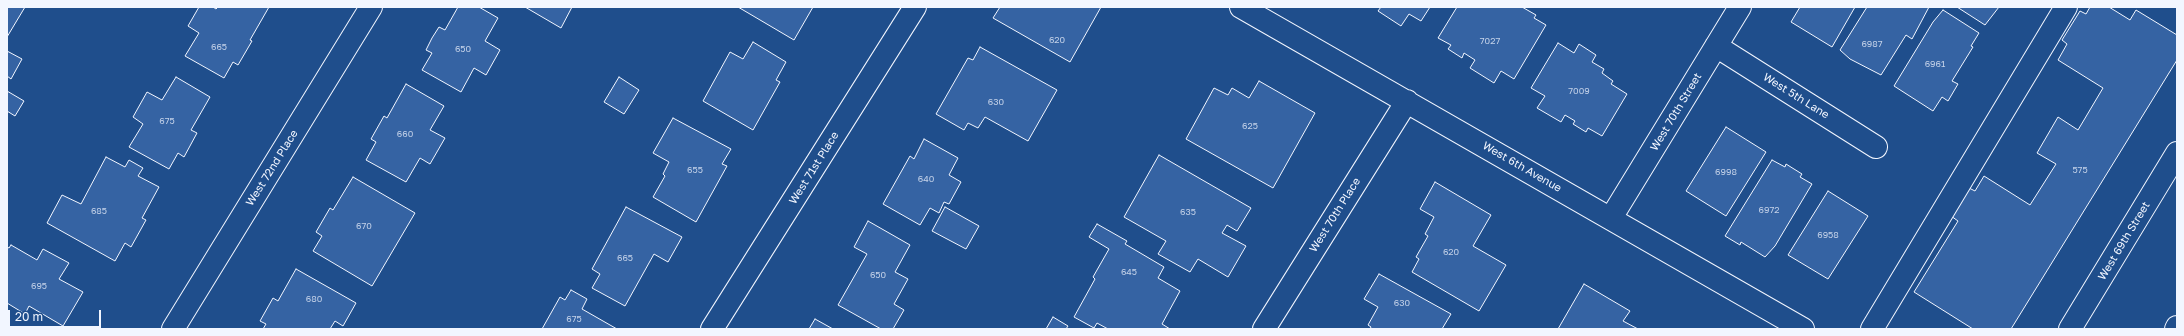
<!DOCTYPE html>
<html>
<head>
<meta charset="utf-8">
<style>
	body { margin:0 }
	#map { position:relative; width:2184px; height:336px; overflow:hidden; background:#1f4e8c; font-family:"Golos Text",sans-serif }
	canvas { display:block }
	.frame { position:absolute; inset:0; border:8px solid #f2f6ff; pointer-events:none }
	.scale { position:absolute; left:8px; top:310px; width:93px; height:18px; box-sizing:border-box; border:2px solid #f2f6ff; border-top:0; padding-left:5px; font-size:12px; line-height:14px; white-space:nowrap; color:#f2f6ff; -webkit-text-stroke:3px #1f4e8c; paint-order:stroke }
</style>
</head>
<body>
<div id="map">
<canvas width="2184" height="336"></canvas>
<div class="frame"></div>
<div class="scale">20 m</div>
</div>
<script>
const c = document.querySelector('canvas').getContext('2d');
c.lineJoin = 'round';
function fillPath(path, color) {
  c.fillStyle = color;
  c.fill(path, 'evenodd');
}
function shape(rows) {
  const path = new Path2D();
  for (const r of rows) {
    path.moveTo(r[0], r[1]);
    for (let i = 2; i < r.length; i += 2) path.lineTo(r[i], r[i + 1]);
  }
  return path;
}
function strokePath(path, color, width, dash) {
  c.strokeStyle = color;
  c.lineWidth = width;
  c.lineCap = dash ? 'butt' : 'round';
  c.setLineDash(dash || []);
  c.stroke(path);
}
function drawText(font, color, halo, rows, align = 'center') {
  c.font = font + ' "Golos Text",sans-serif';
  c.lineWidth = 3;
  c.setLineDash([]);
  c.textBaseline = 'middle';
  c.strokeStyle = halo;
  c.fillStyle = color;
  for (const [text, x, y, turn = 0] of rows) {
    c.save();
    c.translate(x, y);
    c.rotate((+turn || 0) * Math.PI / 180);
    c.textAlign = isNaN(turn) ? turn : align;
    if (halo) c.strokeText(text, 0, 0);
    c.fillText(text, 0, 0);
    c.restore();
  }
}
const building = shape([
	[7,7,25,7,7,37,7,7],
	[199,7,213,7,216,9,218,7,269,7,250,40,252,41,238,65,233,62,224,78,185,56,199,33,188,26,199,7],
	[458,7,479,7,498,18,485,41,500,50,486,75,474,68,461,92,422,70,432,53,426,50,432,38,439,27,445,30,458,7],
	[525,7,572,7,561,28,525,7],
	[738,7,813,7,794,40,738,7],
	[1000,7,1101,7,1070,62,993,18,1000,7],
	[1381,7,1430,7,1421,21,1409,14,1401,26,1378,11,1381,7],
	[1457,7,1522,7,1536,15,1534,18,1546,25,1514,79,1501,71,1494,83,1470,68,1475,60,1464,53,1462,58,1448,49,1451,45,1438,38,1457,7],
	[1800,7,1855,7,1832,47,1791,22,1800,7],
	[1867,7,1929,7,1912,39,1906,35,1881,75,1850,59,1840,50,1867,7],
	[1957,7,1999,7,1985,25,1957,7],
	[2090,7,2109,7,2130,20,2136,10,2177,35,2177,60,2011,329,1973,329,1914,292,1958,221,1951,216,1969,188,1975,191,1984,176,2030,205,2056,164,2037,153,2058,117,2078,130,2103,88,2058,60,2067,44,2062,40,2080,11,2086,14,2090,7],
	[1943,10,1979,33,1971,46,1973,47,1952,81,1958,84,1948,101,1942,97,1933,111,1894,86,1933,22,1943,10],
	[753,42,786,62,776,80,780,82,753,130,703,101,730,52,743,59,753,42],
	[1558,43,1574,53,1579,44,1596,55,1592,62,1604,69,1602,73,1613,81,1611,84,1627,94,1602,136,1588,128,1586,132,1573,124,1575,121,1565,115,1561,122,1537,108,1545,96,1531,88,1558,43],
	[980,47,1057,90,1028,141,985,117,978,128,968,123,964,130,936,114,968,58,973,60,980,47],
	[7,51,22,59,11,79,7,76,7,51],
	[176,77,210,97,191,130,197,133,184,157,178,153,169,169,129,147,143,124,133,117,147,92,162,100,176,77],
	[619,77,639,90,624,114,604,102,619,77],
	[1259,81,1315,113,1273,188,1186,139,1214,88,1228,95,1232,88,1249,98,1259,81],
	[406,84,444,106,430,130,445,138,430,164,420,158,406,182,366,160,376,142,371,139,384,116,387,118,406,84],
	[7,91,24,101,15,116,7,111,7,91],
	[673,118,731,149,722,164,727,166,696,222,653,197,665,176,663,174,669,162,653,153,673,118],
	[1726,127,1766,152,1726,216,1686,191,1726,127],
	[924,139,958,158,949,175,961,182,949,204,944,202,939,213,930,208,920,225,883,204,910,156,914,159,924,139],
	[1159,155,1251,208,1237,231,1227,225,1222,233,1246,246,1228,277,1198,259,1190,272,1158,254,1166,241,1124,217,1159,155],
	[106,157,125,167,129,160,143,168,138,176,159,187,142,218,146,220,131,247,125,243,115,261,47,223,62,195,81,204,106,157],
	[1772,160,1785,167,1786,164,1802,174,1800,177,1812,184,1775,246,1765,257,1741,242,1740,245,1725,236,1772,160],
	[353,177,415,213,372,286,313,251,322,236,316,232,330,208,333,210,353,177],
	[1435,182,1491,215,1473,246,1506,265,1479,311,1412,272,1419,259,1416,257,1428,236,1425,234,1434,217,1420,209,1435,182],
	[1828,191,1868,216,1828,279,1788,255,1828,191],
	[626,207,682,237,668,262,654,254,625,306,592,288,600,274,592,269,626,207],
	[945,207,979,226,966,249,932,231,945,207],
	[868,221,910,245,895,272,908,279,894,304,904,310,893,329,881,329,838,305,867,254,854,247,868,221],
	[1097,224,1127,241,1125,244,1164,267,1158,278,1180,291,1162,324,1170,329,1108,329,1097,323,1094,328,1074,317,1095,279,1093,277,1109,249,1089,237,1097,224],
	[11,245,37,260,43,249,69,263,59,279,83,292,63,326,29,306,25,314,7,303,7,247,9,248,11,245],
	[296,269,356,303,343,326,335,321,330,329,263,329,266,324,260,321,273,298,278,301,296,269],
	[1379,274,1451,314,1442,329,1370,329,1371,327,1368,325,1378,307,1364,299,1379,274],
	[1584,284,1630,311,1623,321,1638,329,1558,329,1584,284],
	[571,290,587,299,582,309,617,329,542,329,560,297,565,300,571,290],
	[1053,317,1068,326,1066,329,1046,329,1053,317],
	[815,319,833,329,809,329,815,319]
]);
fillPath(building, '#3563a3');
strokePath(building, '#f2f6ff', 1);
const minor = shape([
	[1241,7,1803,329],
	[1716,46,1876,147],
	[1611,218,1740,7],
	[173,329,371,7],
	[712,329,915,7],
	[1264,329,1407,101],
	[1872,329,2066,7],
	[2070,329,2177,153],
	[2176,329,2177,327]
]);
strokePath(minor, '#f2f6ff', 24);
strokePath(minor, '#1f4e8c', 22);
drawText('9px', '#c3d1e8', null, [
	["620",1057,40],
	["7027",1490,41],
	["6987",1872,44],
	["665",219,47],
	["650",463,49],
	["6961",1935,64],
	["7009",1579,91],
	["630",996,102],
	["675",167,121],
	["625",1250,126],
	["660",405,134],
	["655",695,170],
	["575",2080,170],
	["6998",1726,172],
	["640",926,179],
	["6972",1769,210],
	["685",99,211],
	["635",1188,212],
	["670",364,226],
	["6958",1828,235],
	["620",1451,252],
	["665",625,258],
	["645",1129,272],
	["650",878,275],
	["695",39,286],
	["680",314,299],
	["630",1402,303],
	["675",574,319]
]);
drawText('11px', '#f2f6ff', '#1f4e8c', [
	["West 5th Lane",1796,96,32],
	["West 70th Street",1676,112,-59],
	["West 6th Avenue",1522,167,30],
	["West 72nd Place",272,168,-58],
	["West 71st Place",814,168,-58],
	["West 70th Place",1335,215,-58],
	["West 69th Street",2124,241,-59]
]);
</script>
</body>
</html>
